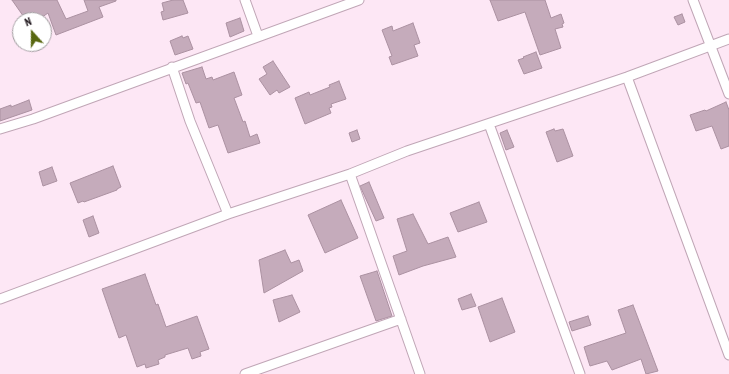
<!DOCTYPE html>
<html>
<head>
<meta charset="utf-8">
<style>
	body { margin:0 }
	#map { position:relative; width:729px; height:374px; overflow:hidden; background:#fde7f5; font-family:"PT Sans Narrow",sans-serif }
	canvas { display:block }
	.north { position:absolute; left:12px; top:12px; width:40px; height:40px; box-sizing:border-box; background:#fff; border:1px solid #a09c9f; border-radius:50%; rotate:339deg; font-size:11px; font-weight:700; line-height:16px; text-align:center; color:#11080e }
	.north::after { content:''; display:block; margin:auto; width:14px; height:18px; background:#586710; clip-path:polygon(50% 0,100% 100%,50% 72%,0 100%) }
</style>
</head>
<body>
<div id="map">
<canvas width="729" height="374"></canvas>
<div class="north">N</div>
</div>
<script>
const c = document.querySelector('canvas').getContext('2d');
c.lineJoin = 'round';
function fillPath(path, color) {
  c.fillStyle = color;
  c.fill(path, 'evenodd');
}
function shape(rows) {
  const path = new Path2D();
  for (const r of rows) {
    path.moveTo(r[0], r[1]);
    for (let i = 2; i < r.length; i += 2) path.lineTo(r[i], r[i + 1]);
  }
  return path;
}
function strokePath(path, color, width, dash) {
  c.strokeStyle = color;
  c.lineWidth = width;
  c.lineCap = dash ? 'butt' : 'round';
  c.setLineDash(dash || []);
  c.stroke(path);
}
const building = shape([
	[12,0,57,0,66,19,88,11,84,0,116,0,116,1,99,7,103,17,56,35,48,13,38,20,26,20,12,0],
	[173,0,183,0,188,13,163,20,161,12,164,11,162,3,173,0],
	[490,0,545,0,551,18,561,14,564,23,562,24,563,27,555,29,561,48,540,55,525,12,498,21,490,0],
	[682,14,685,22,678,25,674,17,682,14],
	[240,18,244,31,230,37,226,23,240,18],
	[413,23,420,43,414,45,418,56,392,65,389,57,392,56,382,30,392,26,393,31,413,23],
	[182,36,183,38,188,36,193,49,175,55,170,41,182,36],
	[536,52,542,68,524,74,518,60,524,58,523,57,536,52],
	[273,61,290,87,279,93,277,90,270,95,259,79,267,74,263,67,273,61],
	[202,67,206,79,212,77,213,80,234,72,242,95,234,98,243,122,245,121,250,137,257,134,260,143,228,153,218,125,209,128,200,102,196,103,188,83,186,84,182,73,202,67],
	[339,81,346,99,331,104,332,107,329,108,331,113,305,124,295,98,309,92,310,95,330,87,329,85,339,81],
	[29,100,32,110,0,121,0,109,11,105,11,107,29,100],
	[726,102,729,110,729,146,721,149,712,126,696,131,690,115,705,110,706,111,726,102],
	[554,129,555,131,563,129,573,156,557,162,546,132,554,129],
	[357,130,360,139,352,142,349,133,357,130],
	[507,130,514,147,506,150,500,133,507,130],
	[113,166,121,187,117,189,117,190,84,202,83,201,78,203,70,183,113,166],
	[52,167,57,181,43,186,39,172,52,167],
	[369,182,384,218,376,221,360,186,369,182],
	[341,200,358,238,325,253,308,215,341,200],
	[479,202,487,222,458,232,450,213,479,202],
	[413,214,428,244,448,237,456,257,423,266,399,275,393,256,407,251,397,219,413,214],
	[93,216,99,233,89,237,83,220,93,216],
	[285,250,291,263,299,260,303,271,264,293,259,260,285,250],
	[377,271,392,316,376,321,360,276,377,271],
	[145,274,156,305,158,304,166,327,197,316,209,349,200,352,201,356,192,359,188,348,165,355,165,357,158,360,159,364,146,368,145,364,137,367,126,335,119,338,102,289,145,274],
	[471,294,476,306,462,310,458,299,471,294],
	[292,295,300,312,279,322,273,300,292,295],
	[502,298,515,332,490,342,478,307,502,298],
	[633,305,658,371,646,374,641,359,612,370,607,361,590,366,584,347,626,333,618,310,633,305],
	[588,316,591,325,572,331,569,322,588,316]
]);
fillPath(building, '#c5abbb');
strokePath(building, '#ab91a1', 1);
const minor = shape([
	[245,0,258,36],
	[693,0,729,94],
	[172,67,190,121,228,214],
	[627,77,729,355],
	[489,124,580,374],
	[0,129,33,119,359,0],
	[350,174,420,374],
	[0,299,228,214,350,174,407,151,627,77,729,39],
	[245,374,401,319]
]);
strokePath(minor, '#c0a6b6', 11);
strokePath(minor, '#fff', 9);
</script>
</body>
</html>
